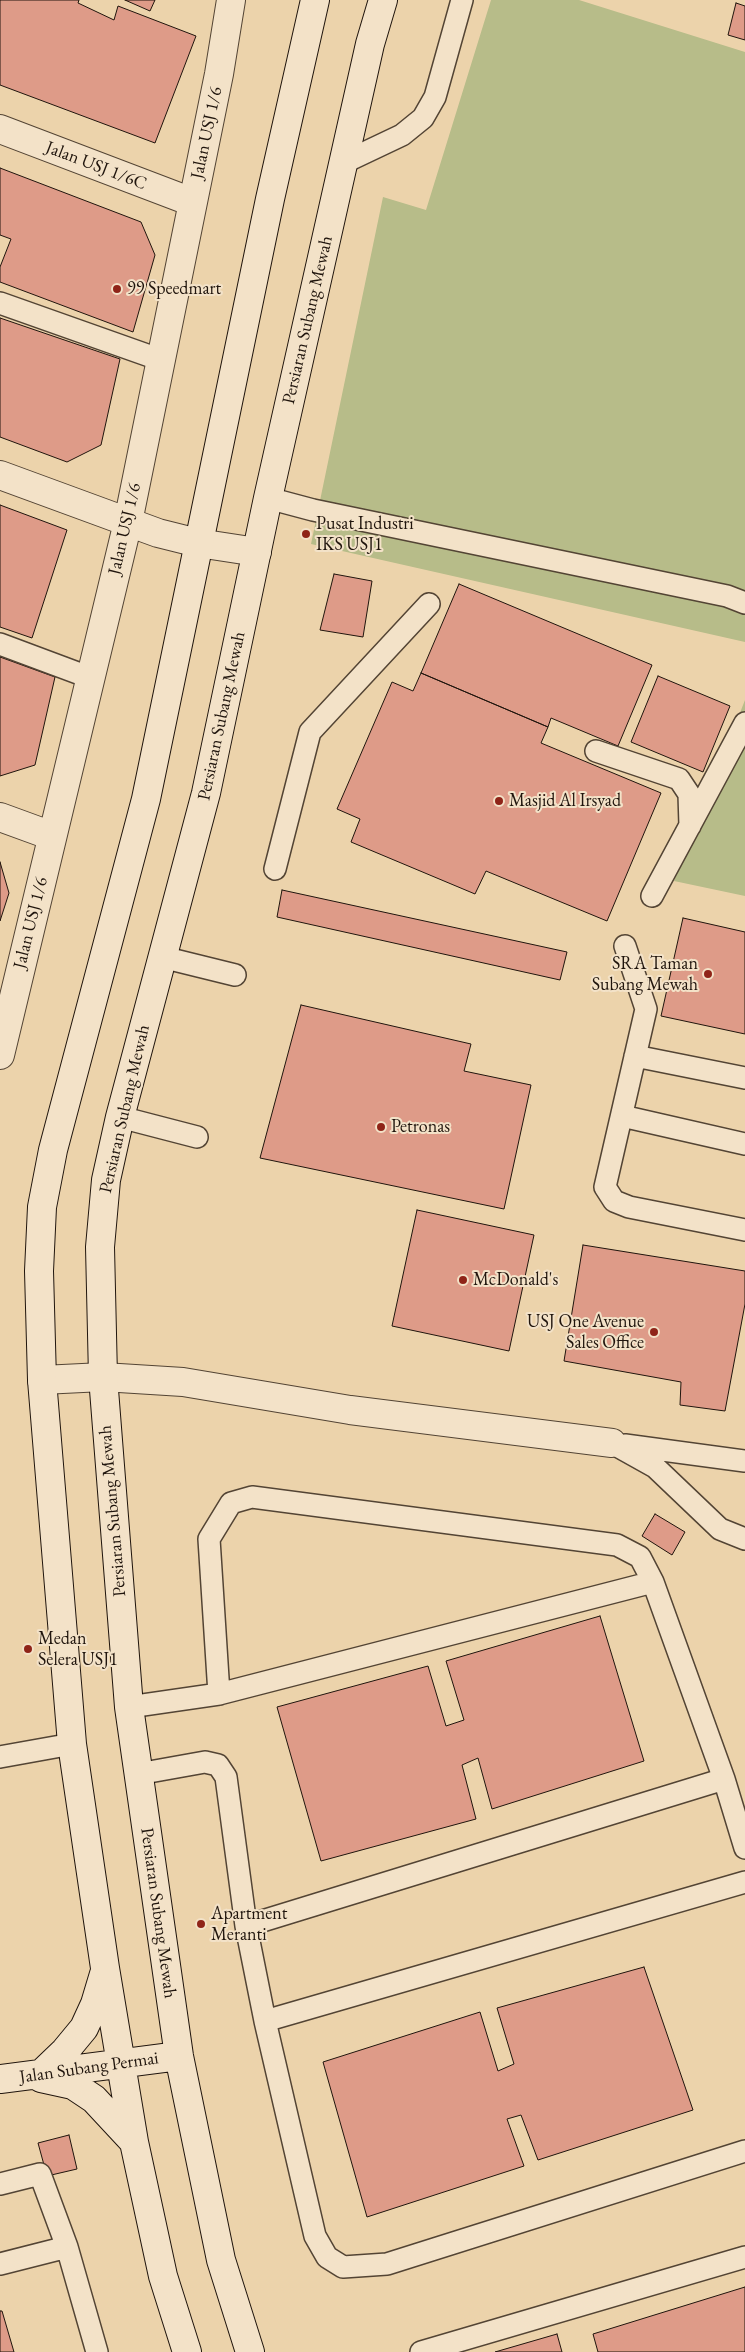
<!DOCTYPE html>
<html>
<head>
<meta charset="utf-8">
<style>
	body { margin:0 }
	canvas { display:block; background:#ecd3ab }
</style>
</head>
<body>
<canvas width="745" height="2352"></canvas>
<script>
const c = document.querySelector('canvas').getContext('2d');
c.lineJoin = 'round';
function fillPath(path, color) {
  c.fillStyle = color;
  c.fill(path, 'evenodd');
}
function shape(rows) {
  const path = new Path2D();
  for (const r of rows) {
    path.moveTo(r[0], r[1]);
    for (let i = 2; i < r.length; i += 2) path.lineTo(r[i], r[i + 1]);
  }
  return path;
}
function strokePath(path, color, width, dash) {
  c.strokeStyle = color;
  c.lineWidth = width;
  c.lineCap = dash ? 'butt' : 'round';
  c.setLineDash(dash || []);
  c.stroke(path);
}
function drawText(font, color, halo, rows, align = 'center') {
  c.font = font + ' "EB Garamond",serif';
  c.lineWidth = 4;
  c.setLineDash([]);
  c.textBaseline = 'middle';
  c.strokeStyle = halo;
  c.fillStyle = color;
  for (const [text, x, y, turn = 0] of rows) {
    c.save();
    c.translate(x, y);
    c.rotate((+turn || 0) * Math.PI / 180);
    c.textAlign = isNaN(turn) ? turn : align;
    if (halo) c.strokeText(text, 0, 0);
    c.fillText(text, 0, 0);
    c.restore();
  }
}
fillPath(shape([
	[491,0,579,0,745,52,745,642,311,544,383,197,426,210],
	[745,700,745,896,674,881]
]), '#b7bc89');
const building = shape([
	[0,0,79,0,78,3,114,20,118,6,196,36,155,143,0,85,0,0],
	[125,0,155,0,150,11,125,0],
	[736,3,745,6,745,40,728,35,736,3],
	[0,168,141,222,155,255,133,332,0,282,0,267,11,239,0,235,0,168],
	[0,318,120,359,101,445,67,462,0,437,0,318],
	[0,505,67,530,32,638,0,627,0,505],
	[334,574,372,581,363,637,320,630,334,574],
	[459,584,652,665,618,746,551,718,548,727,421,673,459,584],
	[0,657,55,677,35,765,0,776,0,657],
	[421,673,548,727,541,743,661,793,607,921,486,871,475,894,351,842,360,819,337,809,392,682,413,691,421,673],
	[658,676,730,706,703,772,631,742,658,676],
	[0,862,9,893,0,921,0,862],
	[282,890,567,952,560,980,277,917,282,890],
	[683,918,745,932,745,1034,661,1016,683,918],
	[301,1005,471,1044,464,1071,531,1085,504,1209,260,1158,301,1005],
	[417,1210,534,1235,509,1351,392,1326,417,1210],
	[583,1245,745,1271,745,1304,725,1411,680,1405,681,1382,564,1361,583,1245],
	[655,1514,685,1532,672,1555,642,1536,655,1514],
	[600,1616,644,1761,492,1809,478,1758,462,1765,476,1819,321,1861,277,1707,428,1666,446,1726,464,1720,446,1661,600,1616],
	[644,1967,693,2110,538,2160,521,2115,507,2119,524,2166,367,2217,323,2062,480,2012,498,2071,514,2064,497,2008,644,1967],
	[69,2135,77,2169,47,2176,38,2143,69,2135],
	[745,2287,745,2352,598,2352,593,2334,745,2287],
	[0,2311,2,2311,14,2352,0,2352,0,2311],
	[557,2334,562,2352,495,2352,557,2334]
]);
fillPath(building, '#de9b88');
strokePath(building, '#20150d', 1);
const lane = shape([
	[343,163,402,135,423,118,435,97,462,0],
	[0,303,161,360],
	[268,498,313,510,727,596,745,603],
	[0,644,91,678],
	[596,751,679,779,689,794,690,826],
	[275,869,310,732,429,604],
	[652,896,745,723],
	[625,946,646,1009,605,1187,614,1201,629,1207,745,1230],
	[162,957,235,975],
	[635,1056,745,1078],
	[622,1116,745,1144],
	[120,1117,197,1137],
	[612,1443,655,1467,720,1529,745,1539],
	[625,1445,745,1461],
	[219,1694,209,1539,231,1503,252,1497,617,1545,640,1557,653,1582,724,1779,745,1848],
	[129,1707,219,1694,653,1582],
	[0,1757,72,1744],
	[138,1774,205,1762,218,1765,226,1777,246,1926,265,2021,315,2236,327,2257,343,2267,387,2264,745,2151],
	[246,1926,724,1779],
	[265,2021,745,1882],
	[0,2184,40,2174,67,2247],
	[0,2264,67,2247,97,2352],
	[421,2352,745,2257]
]);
const street = shape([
	[0,129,192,202],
	[0,475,158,533,198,543,257,552],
	[0,817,52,836],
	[0,1055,128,522,219,74,231,0],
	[42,1380,103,1377,183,1382,350,1410,612,1443]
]);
const secondary = shape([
	[41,2074,65,2051,84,2028,95,2004,104,1974],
	[41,2078,73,2085,94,2099,134,2142],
	[0,2079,179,2056],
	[187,2352,163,2276,134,2142,105,1968,72,1744,42,1380,39,1271,42,1207,53,1150,146,799,270,199,315,0],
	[250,2352,221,2260,179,2056,129,1707,103,1377,100,1247,106,1180,120,1117,206,793,268,498,370,44,383,0]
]);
strokePath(lane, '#534434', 24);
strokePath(street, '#534434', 30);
strokePath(secondary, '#20150d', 30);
strokePath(lane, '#f3e2c8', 21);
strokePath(street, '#f3e2c8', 28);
strokePath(secondary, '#f3e2c8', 28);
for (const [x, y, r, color] of [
	[117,289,5,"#8f2418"],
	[306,534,5,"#8f2418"],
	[499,801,5,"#8f2418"],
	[708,974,5,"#8f2418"],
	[381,1127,5,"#8f2418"],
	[463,1280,5,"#8f2418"],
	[654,1332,5,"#8f2418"],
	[28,1649,5,"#8f2418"],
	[201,1924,5,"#8f2418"]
]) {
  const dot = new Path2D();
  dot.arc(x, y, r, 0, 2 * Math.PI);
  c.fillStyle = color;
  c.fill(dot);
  strokePath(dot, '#f3e2c8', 2);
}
drawText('18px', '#20150d', '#f3e2c8', [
	["Jalan USJ 1/6",207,133,-78],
	["Jalan USJ 1/6C",96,166,21],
	["Persiaran Subang Mewah",308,320,-77],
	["Jalan USJ 1/6",125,529,-77],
	["Persiaran Subang Mewah",222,716,-78],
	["Jalan USJ 1/6",31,923,-76],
	["Persiaran Subang Mewah",125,1109,-77],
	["Persiaran Subang Mewah",113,1511,-95],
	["Persiaran Subang Mewah",158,1913,82],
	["Jalan Subang Permai",89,2068,-8]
]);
drawText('18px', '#20150d', '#f3e2c8', [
	["99 Speedmart",127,289],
	["Pusat Industri",316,524],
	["IKS USJ1",316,545],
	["Masjid Al Irsyad",509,801],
	["SRA Taman",698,964,"right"],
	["Subang Mewah",698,985,"right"],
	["Petronas",391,1127],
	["McDonald's",473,1280],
	["USJ One Avenue",644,1322,"right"],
	["Sales Office",644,1343,"right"],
	["Medan",38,1639],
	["Selera USJ1",38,1660],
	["Apartment",211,1914],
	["Meranti",211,1935]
], 'left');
</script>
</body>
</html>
